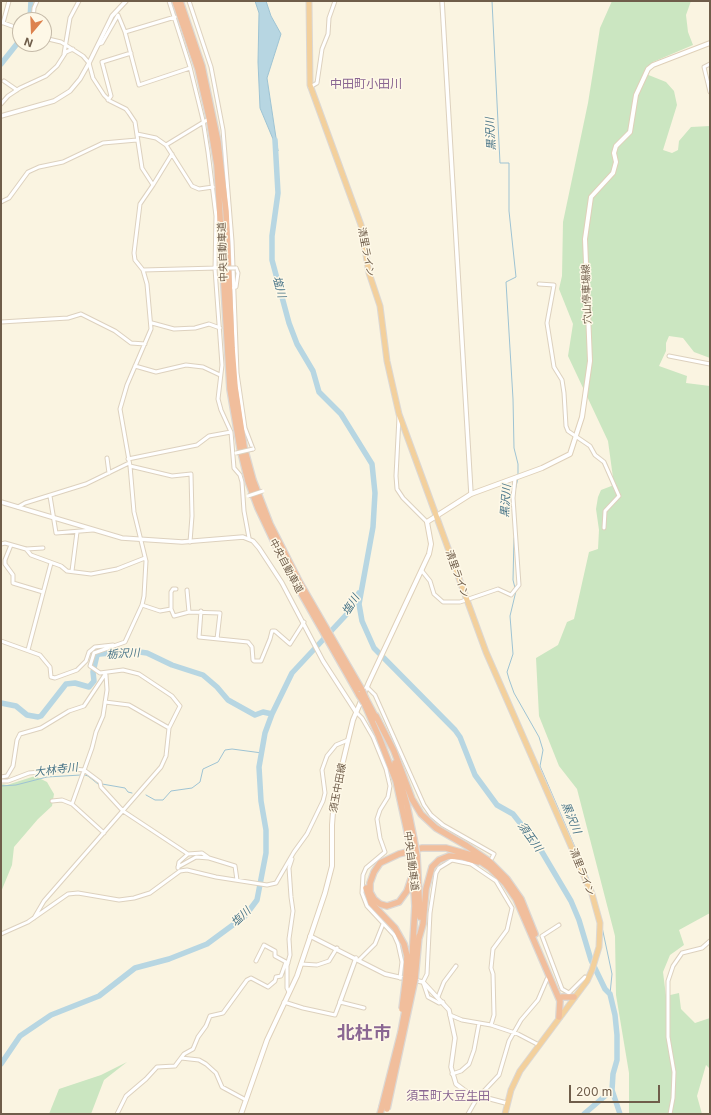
<!DOCTYPE html>
<html>
<head>
<meta charset="utf-8">
<style>
	body { margin:0 }
	#map { position:relative; width:711px; height:1115px; overflow:hidden; background:#faf4e1; font-family:Inter,sans-serif }
	canvas { display:block }
	.frame { position:absolute; inset:0; border:2px solid #6f5d4a; pointer-events:none }
	.north { position:absolute; left:12px; top:12px; width:40px; height:40px; box-sizing:border-box; background:#fef8e7; border:1px solid #c5baa8; border-radius:50%; rotate:199deg; font-size:11px; font-weight:700; line-height:16px; text-align:center; color:#6f5d4a }
	.north::after { content:''; display:block; margin:auto; width:14px; height:18px; background:#dd824e; clip-path:polygon(50% 0,100% 100%,50% 72%,0 100%) }
	.scale { position:absolute; left:569px; top:1085px; width:91px; height:18px; box-sizing:border-box; border:2px solid #6f5d4a; border-top:0; padding-left:5px; font-size:12px; line-height:14px; white-space:nowrap; color:#6f5d4a; -webkit-text-stroke:3px #fef8e7; paint-order:stroke }
</style>
</head>
<body>
<div id="map">
<canvas width="711" height="1115"></canvas>
<div class="frame"></div>
<div class="north">N</div>
<div class="scale">200 m</div>
</div>
<script>
const c = document.querySelector('canvas').getContext('2d');
c.lineJoin = 'round';
function fillPath(path, color) {
  c.fillStyle = color;
  c.fill(path, 'evenodd');
}
function shape(rows) {
  const path = new Path2D();
  for (const r of rows) {
    path.moveTo(r[0], r[1]);
    for (let i = 2; i < r.length; i += 2) path.lineTo(r[i], r[i + 1]);
  }
  return path;
}
function strokePath(path, color, width, dash) {
  c.strokeStyle = color;
  c.lineWidth = width;
  c.lineCap = dash ? 'butt' : 'round';
  c.setLineDash(dash || []);
  c.stroke(path);
}
function drawText(font, color, halo, rows, align = 'center') {
  c.font = font + ' Inter,"Noto Sans JP",sans-serif';
  c.lineWidth = 3;
  c.setLineDash([]);
  c.textBaseline = 'middle';
  c.strokeStyle = halo;
  c.fillStyle = color;
  for (const [text, x, y, turn = 0] of rows) {
    c.save();
    c.translate(x, y);
    c.rotate((+turn || 0) * Math.PI / 180);
    c.textAlign = isNaN(turn) ? turn : align;
    if (halo) c.strokeText(text, 0, 0);
    c.fillText(text, 0, 0);
    c.restore();
  }
}
fillPath(shape([
	[612,1,691,1,686,15,688,32,693,45,653,62,646,69,646,74,666,82,674,91,677,105,663,150,672,153,678,150,679,141,691,127,710,126,710,358,694,352,683,338,669,336,666,343,666,351,659,366,687,376,686,383,710,386,710,913,679,930,684,945,670,955,663,972,666,996,679,993,681,1009,695,1023,710,1018,710,1069,706,1065,697,1096,702,1114,629,1114,629,1073,616,995,615,936,577,789,559,766,539,716,536,658,558,645,567,622,574,619,589,552,598,549,599,530,596,509,598,497,601,490,614,485,608,441,568,356,573,324,559,289,562,276,563,222,588,103,600,28],
	[35,776,47,782,51,789,54,794,52,806,38,819,14,847,12,865,1,892,1,784,7,785],
	[127,1062,104,1080,91,1114,49,1114,59,1089,101,1075]
]), '#cbe6c1');
const water = shape([
	[255,1,266,1,271,16,281,34,267,78,278,151,260,108,258,62,259,13,255,1]
]);
fillPath(water, '#b7d6e2');
strokePath(water, '#9ec3d3', 1);
strokePath(shape([
	[492,1,500,163,509,163,509,211,516,277,506,282,513,399,514,448,518,464,518,475],
	[515,491,518,478],
	[514,538,513,580,515,588],
	[516,591,510,616,513,654,507,672,509,679,514,693,539,737,543,750,540,766,590,882],
	[85,775,88,776,98,784],
	[102,784,125,788,128,792,132,793],
	[1,786,16,785,47,777,81,775],
	[146,795,155,800,163,800,171,791,192,788,200,782,203,769,218,762,225,750,232,749,262,753],
	[602,927,612,974,610,994]
]), '#9ec3d3', 1);
strokePath(shape([
	[30,20,31,1],
	[1,64,20,40],
	[275,140,278,193,272,236,272,260,289,323,297,344,313,371,319,392,341,414,372,464,375,493,373,527,359,604,362,621,374,648,455,730,460,737,475,775,497,805,513,814,539,847,571,901,579,920,591,960,605,989,610,994,615,1015,617,1035,617,1060,613,1074,612,1090,620,1114],
	[1,703,16,706,27,715,38,717,41,716,66,684,75,683,89,687,94,681,93,672,97,655,100,654,132,651,147,653,172,665,203,675,217,687,228,700,255,715,263,712,272,714],
	[1,1064,20,1036,51,1015,99,996,135,968,169,959,207,944,245,916,257,900,266,853,266,830,261,801,259,767,265,733,272,714,292,673,346,615,359,593],
	[584,1114,612,1090]
]), '#b7d6e2', 5.5);
const minor = shape([
	[169,1,190,67,203,120,208,152,216,216,215,269,222,365,218,399,221,410,231,432,234,468,240,475,242,482,244,511,249,538],
	[189,1,211,67,223,130,232,241,237,373,245,428,253,449],
	[33,20,34,8,37,1],
	[1,22,20,29],
	[3,23,9,1],
	[125,32,175,17],
	[99,44,102,43,118,15,125,32,139,85,190,68],
	[64,54,70,18,79,1],
	[710,64,704,67,710,92],
	[4,81,17,90],
	[310,87,317,83,322,49,328,34,329,18,335,1],
	[108,100,111,96,102,62,131,53],
	[1,104,8,96,20,88,46,76,57,66,66,52,73,49],
	[137,134,156,138,166,145,207,120],
	[166,145,192,186,199,189,213,187],
	[153,185,172,154],
	[1,202,9,198,28,172,39,167,63,162,103,143,137,140],
	[143,270,217,268],
	[539,284,554,285,547,323,554,367,562,380,564,393,566,426,568,431,590,446,595,455,604,462,619,496,605,511,604,528],
	[233,288,236,287,238,273,236,268],
	[1,322,68,318,81,314,115,331,131,343,145,344],
	[152,323,174,329,195,328,209,324,220,328],
	[669,356,710,364],
	[135,366,156,372,186,365,203,367,220,375],
	[399,417,396,476,397,489,403,498,427,522],
	[107,458,109,473],
	[128,459,197,445,209,436,231,432],
	[130,466,172,476,191,474,192,516,190,542],
	[50,496,56,533,93,530],
	[18,507,25,503,86,484,129,463],
	[1,544,5,543,26,549,43,548],
	[11,545,5,560,5,564,13,575,13,583,43,592],
	[26,549,31,555,61,566,67,571,91,574,117,569,145,558],
	[72,571,77,532],
	[422,571,430,581,434,594,443,602,460,602,498,589,511,595,519,585,513,498,515,478],
	[187,590,189,612],
	[142,605,160,611,171,609,174,616,189,612,220,613,217,639],
	[171,609,171,592,173,589,176,589],
	[201,611,199,637,248,642,252,647,253,660,254,661,261,661,270,639,272,631,275,631,290,644,304,622],
	[1,641,40,655,50,667,51,677,55,678,77,670,86,661,89,652,95,647,113,645],
	[28,650,51,563],
	[367,687,375,695,424,805,431,815,443,825,494,854,492,858],
	[105,702,129,705,169,728],
	[356,712,362,718,373,737,386,769,390,786,388,797,380,810,377,819,380,838,385,852,366,868,363,875,362,893,367,906,394,935,398,944,402,962,400,978],
	[1,777,7,776,13,766,17,740,20,734,41,728,69,711,84,706,106,673],
	[1,781,8,781,29,773,74,769,84,770,100,782,101,787,123,811,188,854,202,853,209,858,235,866,237,880],
	[52,801,62,800,72,804,104,833],
	[72,804,92,748,96,732,103,716,107,690,106,675],
	[178,867,196,857,209,858],
	[178,868,179,862,188,854],
	[34,918,44,901,161,767,166,756,169,728,180,706,172,696,139,674,123,670,100,673,90,666,94,653,125,642,142,605,144,596,146,561,134,512,130,466,120,409,127,385,151,329,147,284,143,270,135,260,134,253,140,204,153,185,142,168,135,122,129,113,126,109,110,101,104,95,93,78,89,63,83,56,61,42,44,38],
	[559,925,542,936,562,989,569,993,585,977],
	[1,934,28,922,68,894,78,893,119,900,134,898,150,893,180,871,187,870,216,877,267,885,276,883,294,852,307,834,323,801,325,793,322,770,327,756,336,745,348,740],
	[359,960,375,944,383,924],
	[256,961,264,945,275,951,275,956,286,962],
	[301,964,317,965,329,961,337,948],
	[289,992,287,988,287,966,290,955,289,939,293,911,291,897,289,868,292,859],
	[438,997,444,982,456,966],
	[284,1002,303,1008,335,1015,340,1002,364,1008],
	[443,1002,439,1003,428,997,423,982,427,974,430,913,436,873,439,868,452,860,471,864,496,881,512,908,507,930,493,949,491,968,493,974,494,1015,491,1025],
	[450,1015,462,1020,491,1025,518,1034,539,1045],
	[181,1058,199,1060,206,1064,216,1073,222,1087,246,1100],
	[452,1074,461,1071,469,1064,474,1050,479,1023],
	[483,1092,499,1075,509,1041,521,1020,538,1000,547,979],
	[117,1114,126,1096,146,1079,157,1067,175,1066,184,1054,193,1049,198,1037,206,1026,210,1016,223,1013,247,980,251,978,268,987,275,981,276,977,281,976,286,962,288,963],
	[468,1114,476,1100],
	[670,1114,673,1098,674,1072,668,1037,668,981,673,966,682,953,702,948,710,941]
]);
const tertiary = shape([
	[442,1,471,494],
	[1,116,54,101,70,91,80,79,89,63,112,16,126,1],
	[1,502,122,538,182,542,243,537,253,541,259,548,282,583,323,661,356,712],
	[310,936,385,974,407,979],
	[413,980,423,982,449,1010,455,1038,451,1067,456,1084,468,1093,506,1103],
	[340,1002,356,958]
]);
const secondary = shape([
	[241,1114,267,1040,297,976,325,893,332,866,332,825,334,799,353,720,369,682,429,554,431,544,427,522,471,494,542,468,570,454,582,417,590,361,585,239,591,197,613,173,616,162,614,153,616,146,630,132,636,95,648,69,653,65,710,43]
]);
const trunk = shape([
	[309,1,310,85,361,225,369,273,380,306,387,361,399,414,486,652,592,894,600,923,599,947,592,970,587,981,520,1071,511,1090,505,1114]
]);
const motorway = shape([
	[175,1,198,69,209,117,217,165,230,389,240,448,248,481,258,508,285,565,359,695],
	[180,1,202,66,218,142,226,211,232,348,235,387,244,447,253,480,270,524,300,583,362,690],
	[366,699,376,718],
	[364,703,379,737,396,781,409,840],
	[376,716,394,751,412,799,421,814,436,828,467,846,489,861,507,879,521,899,535,934],
	[395,763,407,805,414,839],
	[417,856,420,917],
	[414,870,407,891,399,902,387,906,380,904,374,899,370,892,370,883,374,872,380,863,399,854,422,848,446,848,471,855,490,868,505,883,516,899,560,1001,559,1017],
	[366,888,371,903,395,928,404,944,407,956,406,977],
	[419,938,423,924,426,889,432,867,439,860,449,856,462,857,478,862],
	[411,978,415,906,412,857],
	[415,979,419,936],
	[562,997,574,997],
	[380,1114,382,1107]
]);
strokePath(minor, '#ddd1be', 5);
strokePath(tertiary, '#ddd1be', 5.5);
strokePath(secondary, '#dfd0b9', 6);
strokePath(trunk, '#dcd8d4', 7);
strokePath(motorway, '#dcd8d4', 8);
strokePath(minor, '#fff', 3);
strokePath(tertiary, '#fff', 3.5);
strokePath(secondary, '#fff', 4);
strokePath(trunk, '#f3d09c', 5);
strokePath(motorway, '#f1be9c', 5.5);
const minorBridge = shape([
	[219,268,236,268],
	[236,453,253,449],
	[248,496,263,491]
]);
const motorwayBridge = shape([
	[362,690,366,699],
	[359,695,364,703],
	[414,839,417,856],
	[409,840,412,857],
	[402,1009,406,977],
	[382,1107,401,1032,411,978],
	[387,1109,415,979]
]);
strokePath(minorBridge, '#ddd1be', 5, []);
strokePath(motorwayBridge, '#dcd8d4', 8, []);
strokePath(minorBridge, '#fff', 3);
strokePath(motorwayBridge, '#f1be9c', 5.5);
drawText('10px', '#6f5d4a', '#fef8e7', [
	["中央自動車道",223,252,-92],
	["清里ライン",366,252,79],
	["穴山停車場線",587,294,-92],
	["中央自動車道",286,566,62],
	["清里ライン",457,574,70],
	["須玉中田線",338,788,-79],
	["中央自動車道",411,861,83],
	["清里ライン",582,872,68]
]);
drawText('italic 11px', '#497588', '#fef8e7', [
	["黒沢川",491,134,-93],
	["塩川",279,287,75],
	["黒沢川",506,501,-86],
	["塩川",351,605,-58],
	["栃沢川",123,654,-3],
	["大林寺川",56,770,-7],
	["黒沢川",571,818,67],
	["須玉川",530,837,54],
	["塩川",241,917,-44]
]);
drawText('12px', '#8a6692', '#fef8e7', [
	["中田町小田川",366,84],
	["須玉町大豆生田",448,1096]
]);
drawText('bold 18px', '#8a6692', '#fef8e7', [
	["北杜市",364,1034]
]);
</script>
</body>
</html>
